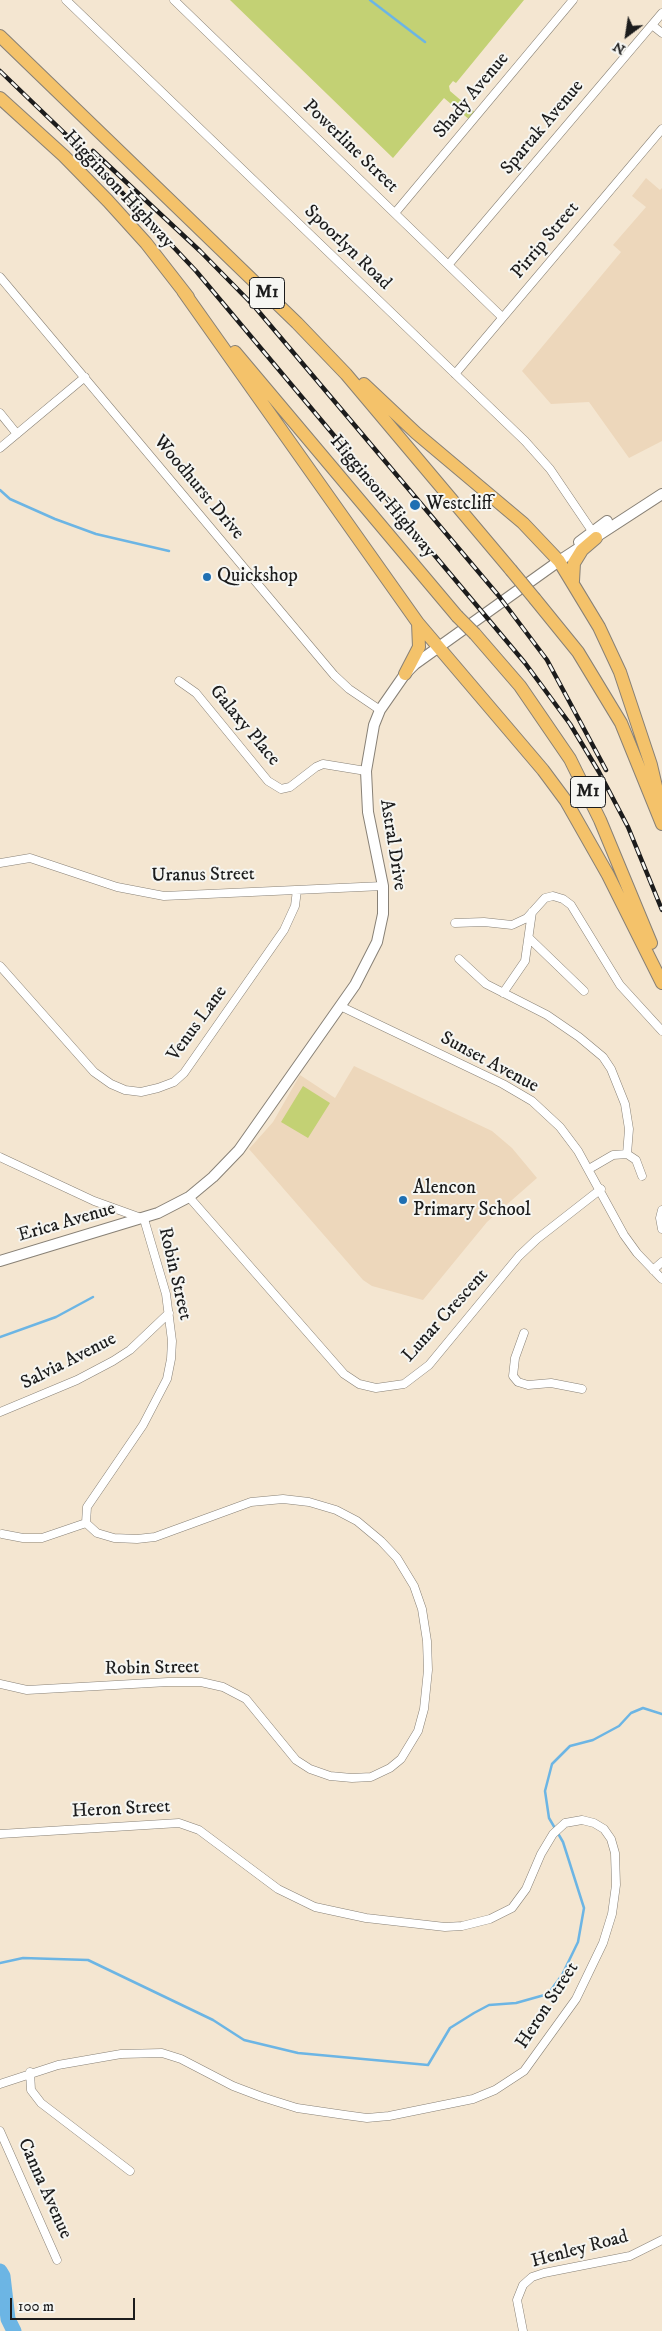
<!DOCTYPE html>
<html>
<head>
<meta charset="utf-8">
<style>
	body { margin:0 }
	#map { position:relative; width:662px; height:2331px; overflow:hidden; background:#f4e6d1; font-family:"IM FELL DW Pica",serif }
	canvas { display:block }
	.north { position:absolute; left:602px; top:10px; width:50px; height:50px; -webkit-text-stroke:4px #f6f6f2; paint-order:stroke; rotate:211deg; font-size:14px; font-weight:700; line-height:20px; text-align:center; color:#1c1c1c }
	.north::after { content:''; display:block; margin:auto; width:18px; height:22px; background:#1c1c1c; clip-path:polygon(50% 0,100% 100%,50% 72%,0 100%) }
	.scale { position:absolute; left:10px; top:2298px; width:125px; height:22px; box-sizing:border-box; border:2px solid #1c1c1c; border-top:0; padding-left:6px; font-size:15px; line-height:18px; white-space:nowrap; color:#1c1c1c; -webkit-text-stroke:4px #f6f6f2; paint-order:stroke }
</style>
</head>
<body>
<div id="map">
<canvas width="662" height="2331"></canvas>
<div class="north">N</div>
<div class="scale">100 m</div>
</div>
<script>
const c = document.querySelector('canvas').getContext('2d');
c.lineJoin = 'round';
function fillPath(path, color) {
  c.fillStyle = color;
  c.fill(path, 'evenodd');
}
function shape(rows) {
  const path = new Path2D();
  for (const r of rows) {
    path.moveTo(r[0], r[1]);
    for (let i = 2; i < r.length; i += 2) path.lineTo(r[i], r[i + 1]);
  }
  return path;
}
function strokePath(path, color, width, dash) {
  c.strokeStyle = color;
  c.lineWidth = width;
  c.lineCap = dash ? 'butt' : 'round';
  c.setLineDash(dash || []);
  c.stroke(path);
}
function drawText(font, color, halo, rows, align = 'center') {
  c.font = font + ' "IM FELL DW Pica",serif';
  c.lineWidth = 4;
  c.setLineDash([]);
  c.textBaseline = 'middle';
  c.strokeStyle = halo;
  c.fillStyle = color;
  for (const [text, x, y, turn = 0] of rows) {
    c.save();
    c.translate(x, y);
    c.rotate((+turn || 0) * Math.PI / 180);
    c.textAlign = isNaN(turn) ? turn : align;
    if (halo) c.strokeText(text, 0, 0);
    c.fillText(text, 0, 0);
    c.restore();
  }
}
fillPath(shape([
	[646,178,660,190,662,188,662,441,629,458,589,402,551,404,522,371,621,252,613,245,646,207,632,196],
	[354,1066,492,1131,512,1148,537,1178,487,1222,423,1300,372,1286,363,1280,249,1149,273,1122,300,1075,335,1098]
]), '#edd7bb');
fillPath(shape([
	[230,0,524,0,456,83,453,81,449,86,450,91,477,114,471,121,444,98,393,158],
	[303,1086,330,1103,308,1138,281,1122]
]), '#c3d174');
strokePath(shape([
	[370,0,425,42],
	[0,490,10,499,55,519,96,534,169,551],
	[0,1337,56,1317,93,1297],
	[0,1963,23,1958,88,1960,213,2020,244,2040,298,2053,428,2065,450,2028,474,2013,489,2005,516,2003,548,1994,562,1975,578,1942,584,1908,563,1842,549,1818,545,1791,552,1764,570,1746,593,1740,619,1726,631,1713,643,1708,662,1714]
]), '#6cb5e4', 2.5);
strokePath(shape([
	[0,2271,3,2276,8,2319,14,2331]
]), '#6cb5e4', 15);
const minor = shape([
	[66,0,525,441,550,469,592,531],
	[174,0,502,317],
	[652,25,662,33],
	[395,213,573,0],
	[449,264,662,13],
	[0,277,334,675,349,689,380,710],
	[455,374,662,129],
	[0,413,17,434],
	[0,448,85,377],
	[179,681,196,693,268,781,281,789,290,787,316,767,323,764,366,771],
	[0,863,30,858,117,887,164,896,383,886],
	[455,923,484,922,512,925,527,918,545,898,553,896,563,899,571,905,620,985,662,1031],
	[529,938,584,991],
	[459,959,486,984,547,1015,579,1037,603,1057,611,1069,625,1104,629,1129,627,1154],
	[0,966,94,1072,111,1084,125,1090,141,1092,158,1088,174,1082,184,1073,284,930,295,906,297,890],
	[503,993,525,961,532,912],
	[340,1006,503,1084,532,1101,560,1127,578,1151,624,1235,637,1253,662,1279],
	[0,1157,94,1201,144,1219,166,1294,172,1341,171,1359,167,1379,143,1425,87,1507,86,1523,97,1533,114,1538,137,1539,155,1537,251,1502,283,1499,309,1502,336,1510,357,1521,381,1541,397,1558,414,1586,422,1609,427,1641,428,1670,424,1709,418,1731,401,1759,390,1768,371,1777,352,1778,330,1776,310,1769,296,1760,246,1699,223,1687,201,1682,168,1682,27,1690,0,1684],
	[589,1169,613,1155,627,1154,636,1160,642,1176],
	[189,1197,344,1374,359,1384,376,1388,404,1384,429,1365,519,1256,537,1239,601,1189],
	[662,1210,660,1218,662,1229],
	[653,1270,662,1262],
	[524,1333,515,1358,513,1376,518,1382,528,1385,551,1383,582,1389],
	[0,1412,77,1380,113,1361,130,1350,169,1313],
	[2,1534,23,1538,42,1538,86,1523],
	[0,1834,179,1823,199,1830,278,1889,315,1907,366,1918,445,1927,462,1926,490,1919,512,1908,526,1889,541,1854,553,1834,565,1823,582,1820,594,1823,604,1829,611,1839,615,1853,616,1885,612,1914,603,1943,576,1999,524,2071,495,2090,473,2099,389,2116,367,2118,345,2115,297,2108,262,2097,233,2086,181,2059,162,2053,121,2054,58,2065,0,2084],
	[30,2072,31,2090,41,2103,130,2171],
	[0,2131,57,2260],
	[523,2331,517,2300,523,2285,532,2277,544,2273,630,2256,662,2240]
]);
const tertiary = shape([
	[579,542,607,521],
	[0,1261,158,1213,189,1197,213,1177,239,1150,355,985,377,942,383,914,383,886,368,812,366,771,374,725,380,710,405,674,415,664,559,561,662,494]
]);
const trunk = shape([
	[0,36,297,323,346,374,511,570],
	[0,98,64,156,108,201,146,243,188,297],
	[183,291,418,623,543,770,566,801,608,875,662,983],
	[235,352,457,616],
	[364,384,416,433,523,523,559,561,599,627,620,672,651,765,662,812],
	[573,581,574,563,582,550,596,538],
	[535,599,578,652,621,723,662,824],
	[475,634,520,686,570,759,600,820,651,943],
	[405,674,419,647,418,623]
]);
strokePath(minor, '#888176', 9);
strokePath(tertiary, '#888176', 12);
strokePath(trunk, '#888176', 14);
strokePath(minor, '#fff', 8);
strokePath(tertiary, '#fff', 10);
strokePath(trunk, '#f4c26a', 12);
const rail = shape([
	[0,71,82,150,196,271,525,663,570,724,599,772,628,827,662,910],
	[93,151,200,251,254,306,498,595,547,660,606,770]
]);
strokePath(rail, '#1c1c1c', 4.5);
strokePath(rail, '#f6f6f2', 2.5, [8]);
const trunkBridge = shape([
	[511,570,535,599],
	[457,616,475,634]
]);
strokePath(trunkBridge, '#888176', 14, []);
strokePath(trunkBridge, '#f4c26a', 12);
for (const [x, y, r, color] of [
	[415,505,6,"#1f6fb2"],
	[207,577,5,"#1f6fb2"],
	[403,1200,5,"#1f6fb2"]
]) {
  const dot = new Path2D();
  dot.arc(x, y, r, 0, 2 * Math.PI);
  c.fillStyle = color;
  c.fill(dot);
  strokePath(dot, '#f6f6f2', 2);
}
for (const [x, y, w] of [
	[267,293,35],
	[588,792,35]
]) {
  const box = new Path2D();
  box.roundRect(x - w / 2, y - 15.5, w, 31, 4);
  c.fillStyle = '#f6f6f2';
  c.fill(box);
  strokePath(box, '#1c1c1c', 1);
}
drawText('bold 18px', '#1c1c1c', null, [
	["M1",267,293],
	["M1",588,792]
]);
drawText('19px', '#1c1c1c', '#f6f6f2', [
	["Shady Avenue",472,96,-50],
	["Spartak Avenue",543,128,-50],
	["Powerline Street",350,147,44],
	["Higginson Highway",118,190,47],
	["Pirrip Street",546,241,-50],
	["Spoorlyn Road",347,248,44],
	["Woodhurst Drive",198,488,50],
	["Higginson Highway",382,497,50],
	["Galaxy Place",244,726,50],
	["Astral Drive",392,845,81],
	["Uranus Street",203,876,-1],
	["Venus Lane",198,1024,-54],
	["Sunset Avenue",489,1063,28],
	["Erica Avenue",67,1223,-16],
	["Robin Street",174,1274,77],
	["Lunar Crescent",446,1316,-48],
	["Salvia Avenue",69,1362,-27],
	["Robin Street",152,1669,-1],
	["Heron Street",121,1810,-3],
	["Heron Street",548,2006,-57],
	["Canna Avenue",44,2189,66],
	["Henley Road",580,2250,-15]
]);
drawText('19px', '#1c1c1c', '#f6f6f2', [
	["Westcliff",426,505],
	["Quickshop",217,577],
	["Alencon",413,1189],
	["Primary School",413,1211]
], 'left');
</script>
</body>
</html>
